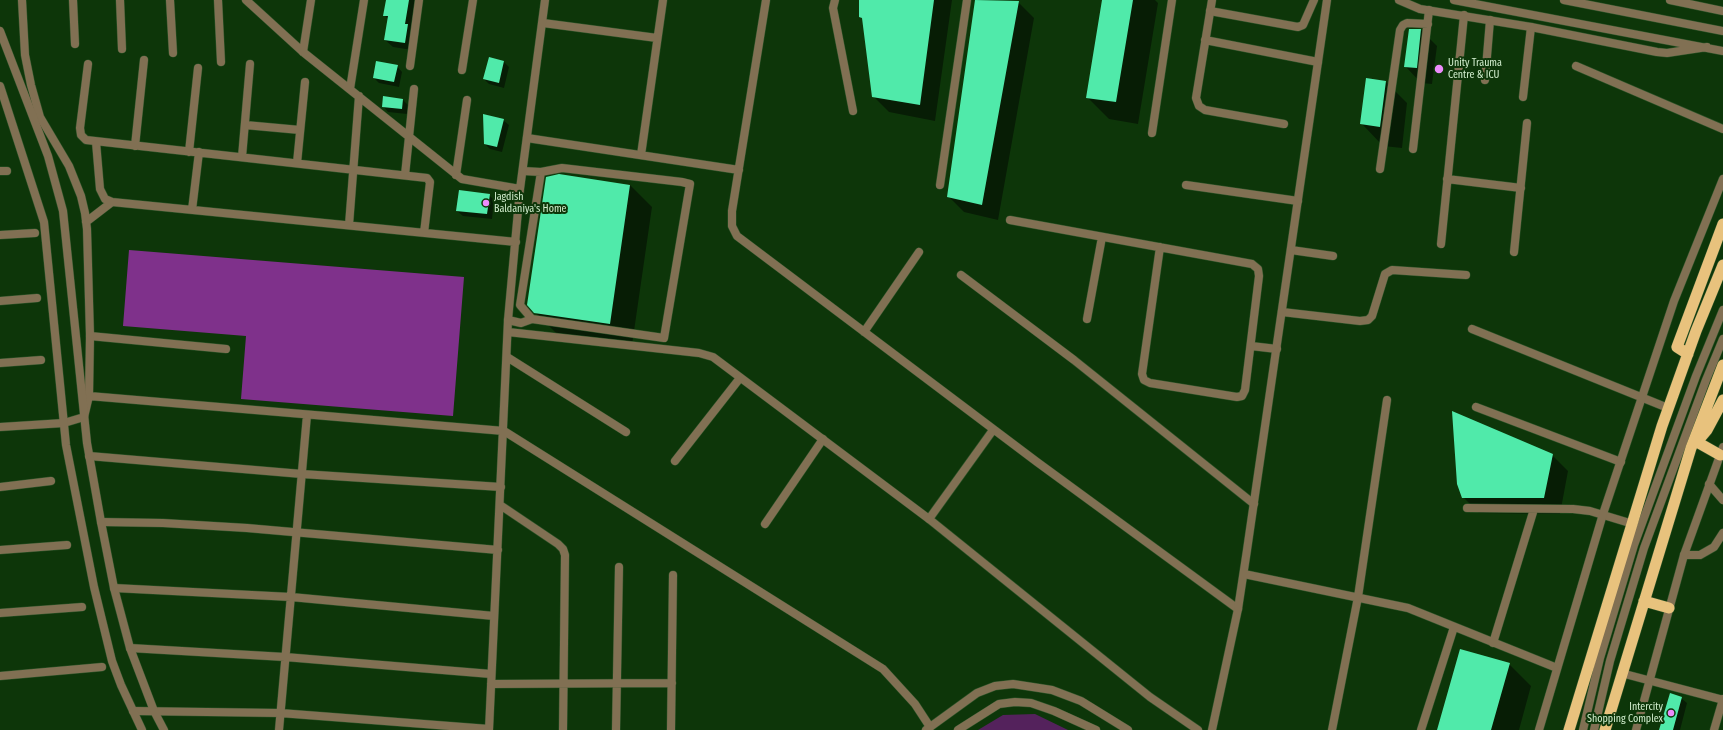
<!DOCTYPE html>
<html>
<head>
<meta charset="utf-8">
<style>
	body { margin:0 }
	canvas { display:block; background:#0d3609 }
</style>
</head>
<body>
<canvas width="1723" height="730"></canvas>
<script>
const c = document.querySelector('canvas').getContext('2d');
c.lineJoin = 'round';
function fillPath(path, color) {
  c.fillStyle = color;
  c.fill(path, 'evenodd');
}
function shape(rows) {
  const path = new Path2D();
  for (const r of rows) {
    path.moveTo(r[0], r[1]);
    for (let i = 2; i < r.length; i += 2) path.lineTo(r[i], r[i + 1]);
  }
  return path;
}
function strokePath(path, color, width, dash) {
  c.strokeStyle = color;
  c.lineWidth = width;
  c.lineCap = dash ? 'butt' : 'round';
  c.setLineDash(dash || []);
  c.stroke(path);
}
function drawText(font, color, halo, rows, align = 'center') {
  c.font = font + ' "Fira Sans Condensed",sans-serif';
  c.lineWidth = 4;
  c.setLineDash([]);
  c.textBaseline = 'middle';
  c.strokeStyle = halo;
  c.fillStyle = color;
  for (const [text, x, y, turn = 0] of rows) {
    c.save();
    c.translate(x, y);
    c.rotate((+turn || 0) * Math.PI / 180);
    c.textAlign = isNaN(turn) ? turn : align;
    if (halo) c.strokeText(text, 0, 0);
    c.fillText(text, 0, 0);
    c.restore();
  }
}
fillPath(shape([
	[1035,714,1068,730,978,730,1003,715]
]), '#54225c');
fillPath(shape([
	[129,250,464,277,453,416,241,399,246,336,123,326]
]), '#7f318b');
fillPath(shape([
	[387,0,417,0,412,50,393,47,385,40,388,19,384,15],
	[860,0,952,0,935,121,889,112,873,96,863,19,860,16],
	[1103,0,1155,0,1158,3,1138,124,1109,119,1087,97],
	[1018,2,1034,18,998,220,964,212,948,196],
	[1421,30,1437,46,1432,84,1421,83,1406,67],
	[489,58,504,62,509,67,504,88,489,84,484,79],
	[397,66,402,72,399,87,379,83,374,78],
	[1385,81,1407,103,1402,148,1383,146,1362,124],
	[384,97,403,100,408,105,407,114,388,112,383,106],
	[503,120,509,125,502,152,490,149,485,144],
	[630,185,652,207,632,345,557,334,535,312],
	[489,195,494,200,492,219,463,216,457,211],
	[1552,455,1568,471,1560,514,1479,513,1463,497],
	[1509,664,1531,686,1519,730,1438,730],
	[1681,698,1687,703,1680,730,1660,730]
]), '#0007');
fillPath(shape([
	[386,0,409,0,405,24,408,24,405,43,384,40,388,16,383,16],
	[859,0,934,0,920,105,872,97,862,18,859,17],
	[975,0,1019,1,982,205,947,197],
	[1102,0,1133,0,1116,102,1086,98],
	[1409,29,1421,29,1417,68,1404,67],
	[489,57,504,61,499,83,483,79],
	[376,61,398,65,394,82,373,78],
	[1366,78,1386,81,1380,127,1360,124],
	[383,96,403,99,402,109,382,107],
	[483,114,504,119,497,147,484,144],
	[559,174,630,185,610,324,534,313,527,305,546,177],
	[459,190,490,194,487,214,456,211],
	[1452,411,1553,454,1544,498,1462,498,1457,484],
	[1460,649,1510,663,1491,730,1437,730],
	[1670,693,1682,697,1673,730,1659,730]
]), '#50eaaa');
const service = shape([
	[766,0,732,211,732,226,737,236,1037,462,1238,609],
	[835,0,833,8,853,111],
	[1212,0,1196,98,1199,106,1205,110,1284,124],
	[543,23,657,38],
	[1205,40,1318,62],
	[1485,80,1490,20],
	[1523,97,1531,27],
	[1152,133,1172,0],
	[527,138,739,170],
	[641,155,663,0],
	[940,185,967,0],
	[1186,185,1298,201],
	[1010,220,1252,264,1258,269,1259,276,1245,390,1242,396,1237,397,1150,383,1144,380,1142,374,1160,247],
	[1291,250,1333,256],
	[961,275,1074,360,1254,504],
	[1282,312,1360,321,1368,320,1372,316,1385,274,1392,270,1466,275],
	[532,319,520,305,541,172],
	[1087,319,1102,237],
	[508,320,521,323,532,319,664,338,690,184,682,182,562,168,541,172,523,171],
	[864,332,919,252],
	[90,336,226,349],
	[1251,346,1277,349],
	[507,357,626,432],
	[1476,407,1621,462],
	[675,461,740,378],
	[1709,484,1723,500],
	[929,519,993,430],
	[765,524,823,439],
	[1684,555,1700,555,1714,547,1723,533],
	[1583,730,1600,658,1634,545,1696,376,1723,310],
	[1594,730,1610,661,1644,548,1706,380,1723,339]
]);
const minor = shape([
	[73,0,75,44],
	[120,0,122,49],
	[170,0,173,53],
	[218,0,221,62],
	[246,0,303,52,462,179,520,189],
	[1210,11,1298,27,1303,25,1314,0],
	[303,52,311,0],
	[88,64,80,128,81,135,86,140,427,178,430,182,424,233],
	[410,66,419,0],
	[1576,66,1723,129],
	[462,70,473,0],
	[350,89,364,0],
	[245,125,300,130],
	[96,142,100,189,105,199,112,202,516,242],
	[135,146,144,60],
	[1413,149,1429,10],
	[189,152,198,68],
	[242,157,250,64],
	[297,163,305,82],
	[1380,169,1400,30,1403,25,1407,23,1428,24],
	[0,171,7,171],
	[405,175,414,89],
	[456,175,467,100],
	[1447,179,1521,188],
	[192,210,199,152],
	[86,222,112,202],
	[349,225,359,96],
	[0,235,35,233],
	[1441,244,1464,15],
	[1514,252,1527,123],
	[0,301,37,298],
	[1472,329,1668,408],
	[508,332,699,353,713,357,929,519,1150,697,1198,730],
	[0,363,41,360],
	[89,396,504,431,883,669,915,704,930,727],
	[0,427,64,423,84,417,89,396,90,336,87,229,85,213,81,196,69,166,40,117,31,85,25,55,22,0],
	[89,456,302,474,501,487],
	[0,487,51,481],
	[500,505,558,544,563,549,565,555,563,730],
	[1467,508,1573,509,1590,511,1633,524],
	[101,522,163,523,247,528,498,550],
	[0,550,67,545],
	[1244,574,1408,608,1557,668],
	[114,588,291,597,494,616],
	[0,613,82,607],
	[1493,643,1534,509],
	[130,648,285,657,491,674],
	[1621,673,1723,700],
	[0,676,102,667],
	[491,684,672,683],
	[133,711,280,713,489,729],
	[279,730,307,415],
	[489,730,508,320,520,189,545,0],
	[616,730,619,567],
	[671,730,673,575],
	[1212,730,1238,609,1247,550,1327,0],
	[1332,730,1358,597,1387,400],
	[1421,730,1454,627],
	[1714,730,1723,699]
]);
const tertiary = shape([
	[1399,0,1420,9,1531,27,1657,52,1667,53,1707,47],
	[1454,0,1723,51],
	[1564,0,1723,31],
	[1670,0,1723,11],
	[0,31,48,156,63,211,87,443,101,522,114,588,130,648,154,711,164,730],
	[0,86,44,222,66,445,94,587,112,661,121,685,142,730],
	[926,730,977,693,995,686,1013,684,1052,690,1081,701,1128,730],
	[958,730,999,704,1015,702,1031,703,1054,711,1096,730],
	[1539,730,1603,514,1674,301,1723,179],
	[1636,730,1684,555,1723,447]
]);
const trunk = shape([
	[1688,354,1677,347,1723,224],
	[1697,442,1720,455],
	[1696,443,1707,430,1723,400],
	[1644,601,1669,608],
	[1569,730,1662,426,1696,331,1723,265],
	[1605,730,1691,448,1723,365]
]);
strokePath(service, '#2d5429', 9);
strokePath(minor, '#2d5429', 9);
strokePath(tertiary, '#2d5429', 9);
strokePath(trunk, '#2d5429', 12);
strokePath(service, '#817053', 8);
strokePath(minor, '#817053', 8);
strokePath(tertiary, '#817053', 8);
strokePath(trunk, '#e8c27d', 11);
for (const [x, y, r, color] of [
	[1439,69,5,"#ec8cfb"],
	[486,203,4,"#ec8cfb"],
	[1671,713,4,"#ec8cfb"]
]) {
  const dot = new Path2D();
  dot.arc(x, y, r, 0, 2 * Math.PI);
  c.fillStyle = color;
  c.fill(dot);
  strokePath(dot, '#0d3609', 1.5);
}
drawText('10px', '#d3efcf', '#0d3609', [
	["Unity Trauma",1448,63],
	["Centre & ICU",1448,75],
	["Jagdish",494,197],
	["Baldaniya's Home",494,209],
	["Intercity",1663,707,"right"],
	["Shopping Complex",1663,719,"right"]
], 'left');
</script>
</body>
</html>
